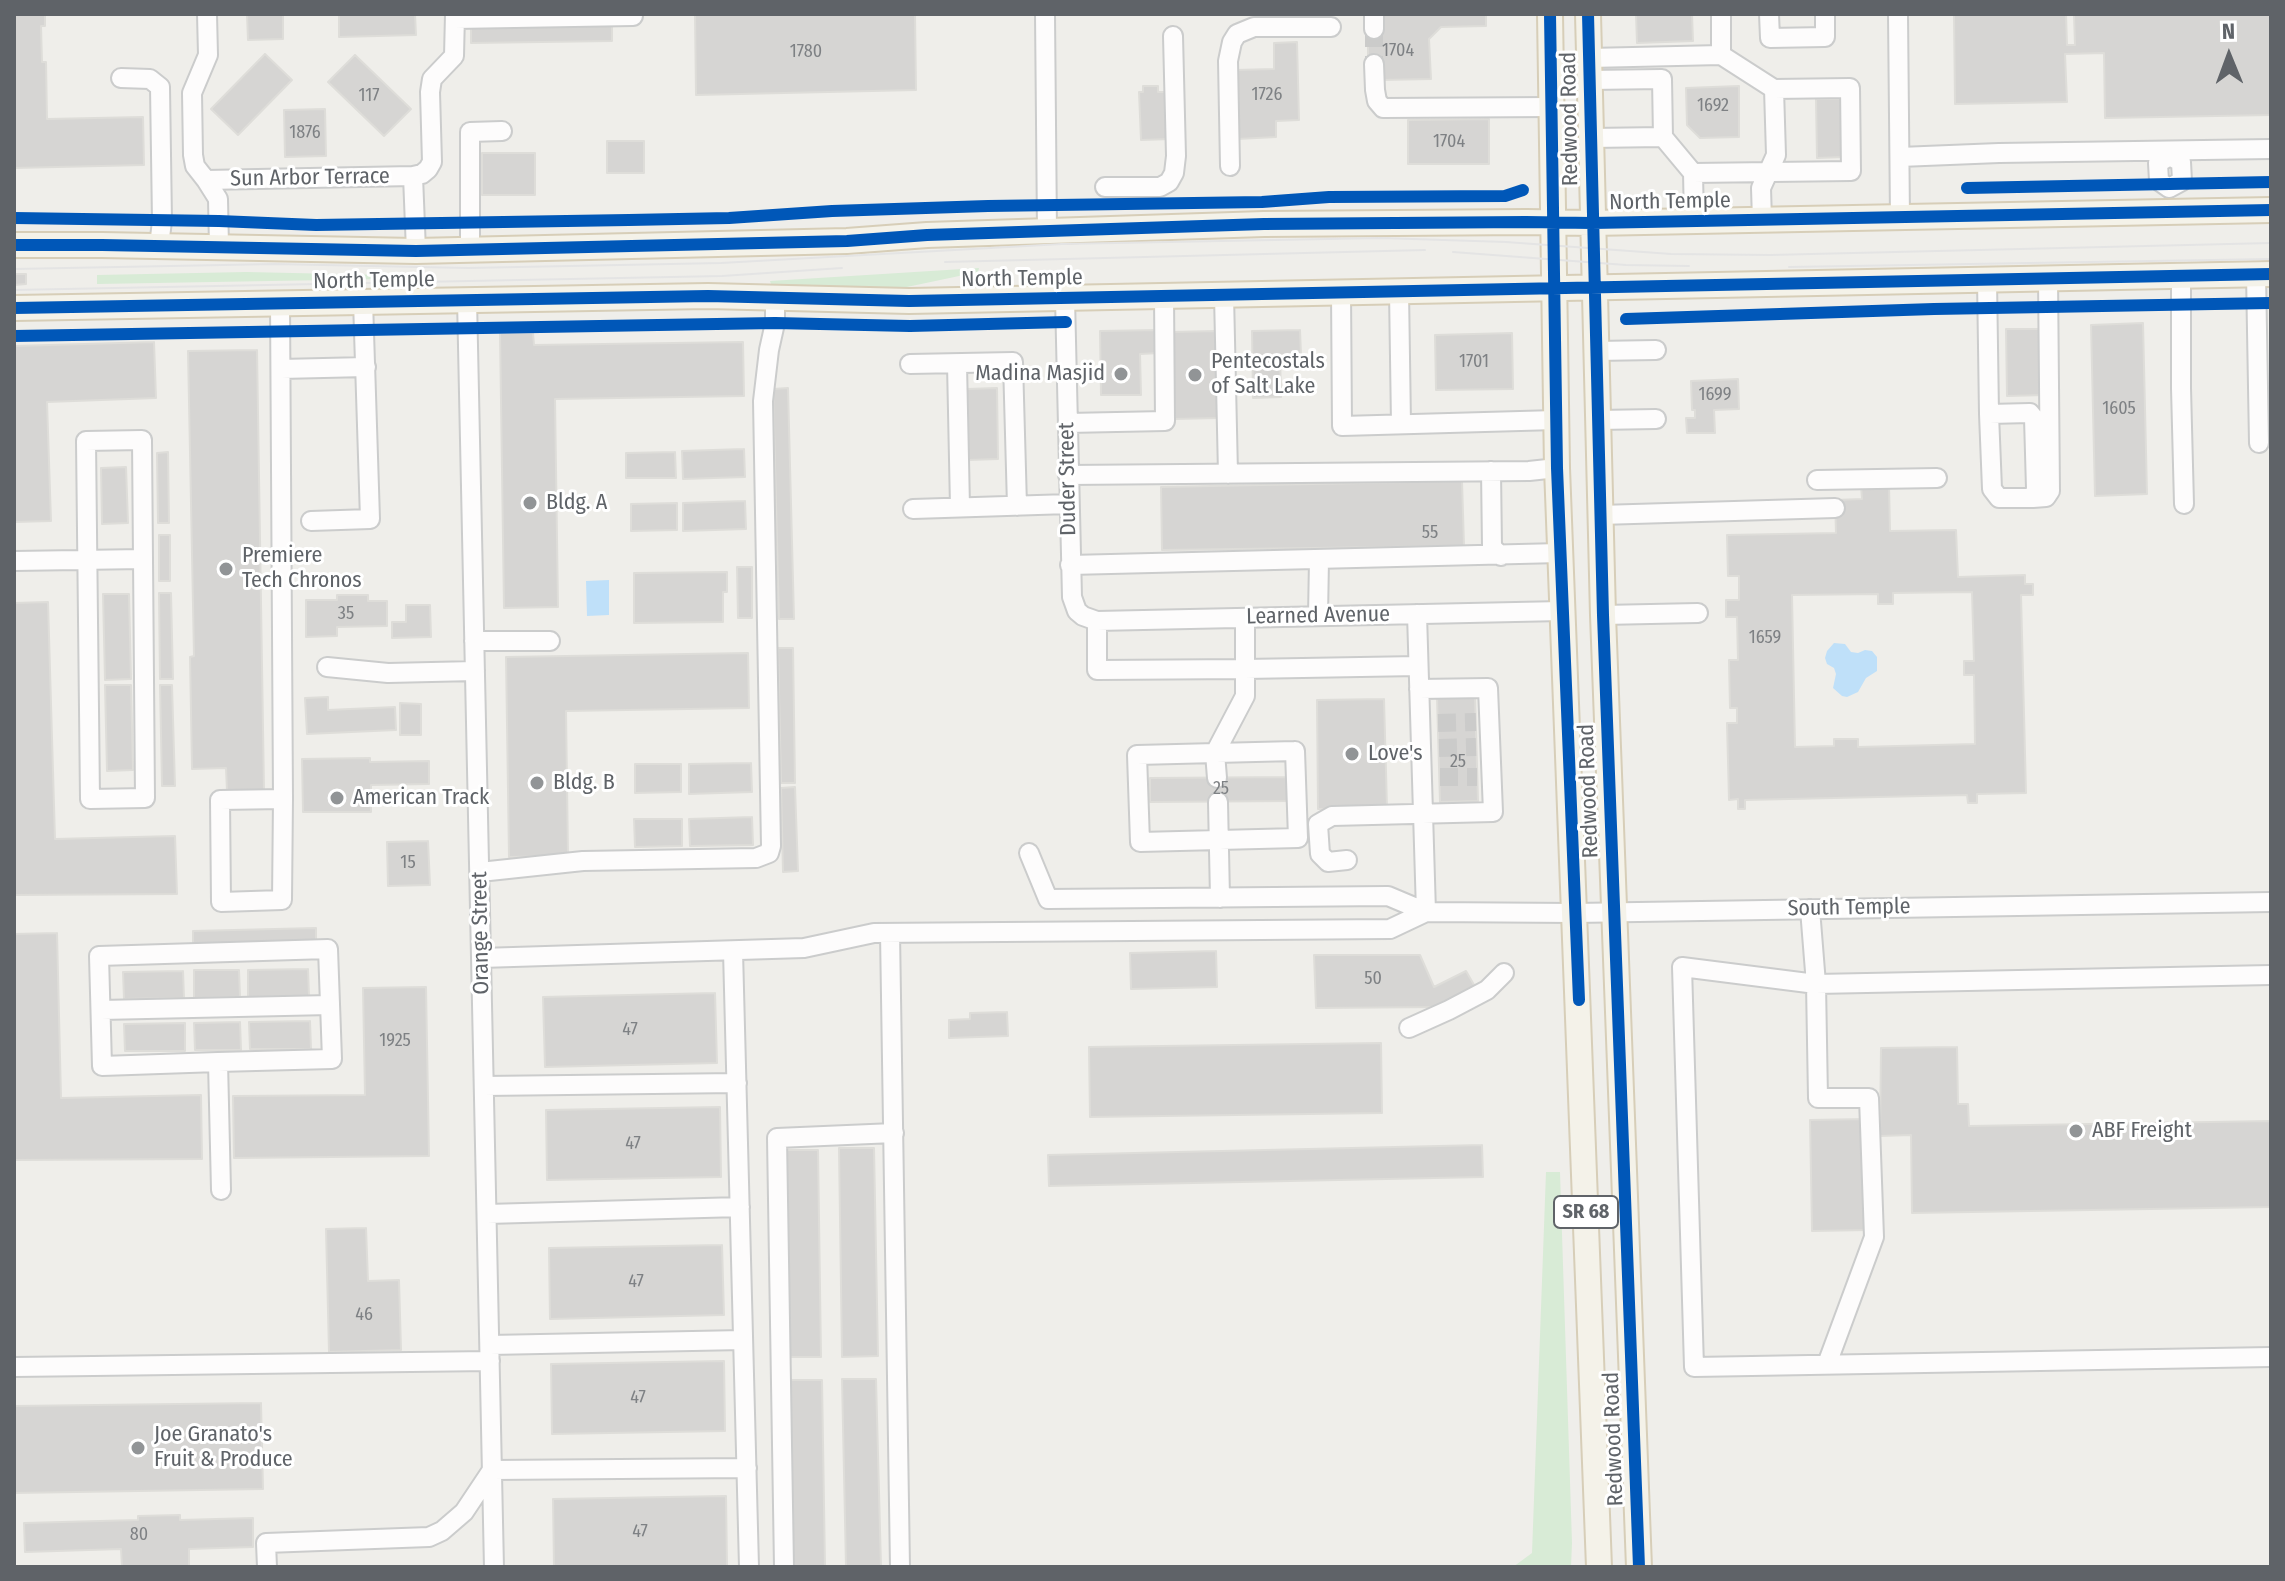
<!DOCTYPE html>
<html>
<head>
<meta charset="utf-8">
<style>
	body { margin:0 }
	#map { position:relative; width:2285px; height:1581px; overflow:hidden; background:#efeeea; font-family:"Fira Sans Condensed",sans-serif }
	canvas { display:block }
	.frame { position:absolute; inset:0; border:16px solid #5f6368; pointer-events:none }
	.north { position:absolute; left:2189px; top:16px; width:80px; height:80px; -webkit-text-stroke:6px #fff; paint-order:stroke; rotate:359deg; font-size:22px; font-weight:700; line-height:32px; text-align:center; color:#5f6368 }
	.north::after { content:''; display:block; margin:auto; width:28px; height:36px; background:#5f6368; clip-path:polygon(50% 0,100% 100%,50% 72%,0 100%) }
</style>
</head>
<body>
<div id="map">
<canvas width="2285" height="1581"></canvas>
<div class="frame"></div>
<div class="north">N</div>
</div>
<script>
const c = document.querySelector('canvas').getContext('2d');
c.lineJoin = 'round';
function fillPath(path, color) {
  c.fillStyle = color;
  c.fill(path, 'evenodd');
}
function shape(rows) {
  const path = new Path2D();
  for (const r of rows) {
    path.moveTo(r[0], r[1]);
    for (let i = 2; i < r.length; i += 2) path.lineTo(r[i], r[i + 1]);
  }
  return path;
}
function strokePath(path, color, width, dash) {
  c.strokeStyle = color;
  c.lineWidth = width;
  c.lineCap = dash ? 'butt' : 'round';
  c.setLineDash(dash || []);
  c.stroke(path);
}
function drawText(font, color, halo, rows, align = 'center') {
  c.font = font + ' "Fira Sans Condensed",sans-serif';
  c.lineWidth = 6;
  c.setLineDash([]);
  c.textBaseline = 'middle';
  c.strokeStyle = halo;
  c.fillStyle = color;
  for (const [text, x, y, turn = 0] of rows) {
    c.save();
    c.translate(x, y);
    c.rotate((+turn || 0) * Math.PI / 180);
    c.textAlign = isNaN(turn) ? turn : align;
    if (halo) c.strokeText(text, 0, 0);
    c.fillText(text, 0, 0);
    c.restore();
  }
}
fillPath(shape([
	[979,268,978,272,907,287,824,287,771,284,770,281],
	[246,272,386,275,387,279,97,284,97,275],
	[1546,1172,1560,1172,1572,1543,1571,1567,1513,1567,1532,1553]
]), '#d8ebd6');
fillPath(shape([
	[609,580,609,615,587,616,586,581],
	[1834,643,1845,644,1851,652,1858,653,1865,650,1872,651,1877,657,1877,671,1866,678,1858,692,1847,697,1842,696,1833,688,1836,674,1834,668,1827,664,1825,658,1827,651]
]), '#bfe0f9');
const building = shape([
	[14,14,45,14,45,26,41,26,42,62,46,62,47,119,143,117,144,165,14,168,14,14],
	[247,14,283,14,283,39,248,40,247,14],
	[339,14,415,14,416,35,339,37,339,14],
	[695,14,915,14,916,90,696,95,695,14],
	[1381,14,1486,14,1486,26,1441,27,1429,39,1431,79,1381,80,1368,64,1368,30,1381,14],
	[1636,14,1692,14,1693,41,1637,43,1636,14],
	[1954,14,2066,14,2067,45,2075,45,2074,15,2271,14,2271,115,2105,118,2104,53,2065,54,2067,102,1955,104,1954,14],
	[612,25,612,41,471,43,471,28,612,25],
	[1297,42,1299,120,1276,121,1276,137,1237,139,1235,70,1274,69,1274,43,1297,42],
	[265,54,292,80,238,135,211,109,265,54],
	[355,55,411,109,384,136,328,82,355,55],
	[1143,86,1158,86,1158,92,1169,92,1171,139,1141,140,1139,92,1143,92,1143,86],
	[1739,86,1739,137,1700,138,1687,125,1686,88,1739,86],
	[1816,99,1843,99,1844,157,1817,158,1816,99],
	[325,109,326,156,285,157,284,110,325,109],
	[1489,119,1489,164,1408,164,1408,120,1489,119],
	[607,141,644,141,644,173,607,173,607,141],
	[482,153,535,153,535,195,482,195,482,153],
	[14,274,26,274,26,284,14,285,14,274],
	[2143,323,2147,494,2095,496,2091,325,2143,323],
	[2006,329,2045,329,2045,395,2007,396,2006,329],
	[1160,330,1160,353,1140,354,1141,395,1101,395,1100,331,1160,330],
	[1300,330,1301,355,1280,355,1281,397,1253,398,1252,331,1300,330],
	[1217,331,1219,418,1173,419,1171,332,1217,331],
	[500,333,533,333,534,345,743,342,744,396,555,399,558,607,504,608,500,333],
	[1512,333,1513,389,1436,390,1435,335,1512,333],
	[154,342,156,398,47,402,51,521,14,522,14,346,154,342],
	[257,350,264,791,227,791,226,768,192,769,190,657,194,656,188,351,257,350],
	[1738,379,1739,409,1714,410,1715,433,1687,433,1686,418,1695,418,1695,410,1692,410,1691,381,1738,379],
	[788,388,794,619,779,619,773,389,788,388],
	[997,388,998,459,968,460,967,389,997,388],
	[744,449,745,477,683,479,682,451,744,449],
	[168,452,169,523,158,523,157,453,168,452],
	[675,452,676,478,626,478,626,453,675,452],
	[126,467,128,523,102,524,101,468,126,467],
	[1462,481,1464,546,1162,550,1161,487,1462,481],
	[1889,485,1890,531,1956,530,1958,577,2025,575,2025,584,2033,584,2033,595,2021,595,2026,793,1977,794,1977,803,1968,803,1967,795,1745,800,1745,809,1738,809,1738,799,1729,800,1727,723,1737,723,1737,708,1730,708,1729,660,1738,660,1737,617,1726,617,1726,600,1739,600,1739,576,1728,576,1727,535,1836,533,1835,500,1862,499,1861,486,1889,485],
	[1972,592,1974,661,1964,661,1964,675,1974,675,1975,744,1858,747,1858,739,1834,739,1834,746,1795,747,1792,595,1878,594,1878,604,1893,604,1893,593,1972,592],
	[745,501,746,529,683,531,683,503,745,501],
	[677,503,677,530,631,531,631,504,677,503],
	[159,535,170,535,170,581,159,581,159,535],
	[737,567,752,567,752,618,738,618,737,567],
	[727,572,727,592,723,592,723,622,634,623,634,573,727,572],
	[159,593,171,593,173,679,160,679,159,593],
	[103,594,129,594,131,679,105,680,103,594],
	[337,595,368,595,368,601,387,601,387,626,337,627,337,636,306,637,306,600,337,600,337,595],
	[48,602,55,839,175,836,177,894,14,895,14,603,48,602],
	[406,605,430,605,431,637,392,638,392,622,406,622,406,605],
	[778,648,793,648,795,783,781,783,778,648],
	[748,653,749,708,566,711,568,856,509,857,506,657,748,653],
	[105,685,131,685,133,770,107,771,105,685],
	[160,685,172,685,175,786,162,786,160,685],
	[1475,696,1478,801,1440,802,1437,697,1475,696],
	[328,697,328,710,395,707,396,730,307,734,305,698,328,697],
	[1384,699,1387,808,1318,809,1317,700,1384,699],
	[400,703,421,704,421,735,400,735,400,703],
	[370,758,370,762,429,761,429,784,371,785,371,812,303,812,302,759,370,758],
	[751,763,752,792,689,794,689,764,751,763],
	[635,764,681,764,681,792,635,793,635,764],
	[1291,777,1292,801,1150,802,1150,778,1291,777],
	[795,787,798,871,783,872,781,788,795,787],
	[752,817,753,845,690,846,689,819,752,817],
	[634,819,682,819,682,846,635,847,634,819],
	[428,841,430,885,388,886,387,842,428,841],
	[316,928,316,942,193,945,193,931,316,928],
	[57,933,61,1098,201,1095,202,1159,14,1160,14,934,57,933],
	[1216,951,1217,987,1131,989,1130,953,1216,951],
	[1314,955,1420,955,1434,987,1466,971,1477,990,1442,1007,1316,1008,1314,955],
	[308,969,309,996,248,997,248,970,308,969],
	[194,970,239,970,240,997,194,998,194,970],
	[183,971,184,998,124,999,123,972,183,971],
	[426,987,429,1156,234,1158,233,1096,365,1095,363,988,426,987],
	[715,993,717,1063,545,1067,543,997,715,993],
	[1007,1012,1008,1036,949,1038,949,1020,970,1019,970,1013,1007,1012],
	[310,1021,311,1049,250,1049,249,1022,310,1021],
	[240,1022,241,1050,195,1050,194,1023,240,1022],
	[185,1023,185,1051,125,1051,124,1024,185,1023],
	[1381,1043,1382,1113,1090,1117,1089,1047,1381,1043],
	[1957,1047,1958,1104,1968,1104,1969,1126,2271,1121,2270,1207,1912,1213,1911,1135,1880,1136,1881,1048,1957,1047],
	[720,1107,721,1177,547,1180,546,1110,720,1107],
	[1867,1119,1869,1230,1812,1231,1810,1120,1867,1119],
	[1482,1145,1483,1177,1049,1186,1048,1155,1482,1145],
	[839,1148,874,1148,878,1356,842,1357,839,1148],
	[783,1150,818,1150,821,1357,787,1357,783,1150],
	[366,1228,368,1281,399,1280,401,1350,329,1352,326,1229,366,1228],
	[722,1245,724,1315,550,1319,549,1248,722,1245],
	[724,1361,725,1431,552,1434,551,1364,724,1361],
	[842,1379,876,1379,881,1567,846,1567,842,1379],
	[787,1380,822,1380,825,1567,790,1567,787,1380],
	[261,1403,263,1489,14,1493,14,1406,261,1403],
	[726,1496,727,1566,554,1567,553,1499,726,1496],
	[180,1515,180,1520,253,1518,253,1547,189,1549,189,1567,122,1567,121,1549,25,1552,24,1523,138,1520,138,1516,180,1515]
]);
fillPath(building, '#d6d5d3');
strokePath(building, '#deddd9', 2);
strokePath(shape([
	[1374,29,1374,64],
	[1438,723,1476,722],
	[1439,748,1476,747],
	[1440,777,1477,777]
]), '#cbcbca', 18, [18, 9]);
const minor = shape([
	[207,14,208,55,192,93,193,155,195,166,206,180,413,176],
	[1045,14,1047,231],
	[1721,14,1721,55],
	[1769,14,1770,38,1825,37,1825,14],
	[1898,14,1900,218],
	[455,19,633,16,633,14],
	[1374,29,1374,14],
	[1589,58,1721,55,1774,89,1776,155,1761,188,1762,220],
	[1374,64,1375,90,1377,101,1383,108,1552,107],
	[121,78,150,79,160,87,162,221,159,246],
	[1590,80,1662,79,1663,137,1693,173,1851,171,1850,88,1774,89],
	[1591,138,1663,137],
	[1900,157,1999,153,2271,149],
	[1230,166,1228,61,1232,42,1237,34,1254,27,1331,27],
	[1693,173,1694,221],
	[206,180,218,199,219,247],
	[1105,187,1160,187,1169,182,1174,173,1176,156,1173,36],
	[2169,188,2182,181,2181,162,2170,156],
	[2169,188,2159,181,2158,163,2170,156],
	[470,250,470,132,502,131],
	[416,251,413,176,422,174,428,169,432,162,430,92,432,79,454,56,455,14],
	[2256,274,2259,443],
	[2181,275,2181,388,2184,504],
	[1987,279,1989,414,1992,489,1999,498,2033,498,2036,489,2034,418,2030,413,1989,414],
	[1399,291,1401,424],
	[1341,292,1342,426,1556,420],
	[1224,295,1228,474],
	[1065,298,1072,597,1077,611,1083,616,1097,621,1562,611],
	[467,299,494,1567],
	[280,303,283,799,282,900,221,902,220,800,283,799],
	[1596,351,1656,350],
	[910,364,1013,362,1017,506],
	[957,364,960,507],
	[281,369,366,367],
	[1598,420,1656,419],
	[1068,423,1165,421,1164,296],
	[142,440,145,798,90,799,86,441,142,440],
	[1491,471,1492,547,1501,556],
	[1068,475,1529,471,1557,468],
	[1817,480,1937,478],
	[2033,498,2046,497,2050,491,2048,278],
	[913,509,1069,504],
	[1600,515,1835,508],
	[311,521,370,519,363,301],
	[14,561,143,559],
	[1070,565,1560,553],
	[1417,614,1426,912],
	[1603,615,1698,613],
	[1318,616,1319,560],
	[1245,618,1245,669,1418,666],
	[1097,621,1097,670,1245,669,1245,696,1215,753,1217,778],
	[474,641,550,641],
	[327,667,388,673,475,671],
	[1295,751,1298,838,1140,842,1137,755,1295,751],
	[1218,802,1220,898],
	[1029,853,1048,899,1388,896,1426,912,1575,913,2271,902],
	[1347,860,1328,862,1320,854,1318,824,1332,816,1493,812,1488,688,1419,689],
	[480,872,583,861,756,858,769,853,771,846,763,401,769,350,775,323,775,297],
	[1810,909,1816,984,1818,1098,1869,1098,1874,1237,1827,1364],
	[890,933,900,1567],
	[733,951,749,1567],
	[481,958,804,948,874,933,1390,929,1426,912],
	[2271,975,1816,984,1682,967,1694,1367,2271,1357],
	[101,1010,330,1005],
	[1409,1028,1449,1010,1487,990,1504,973],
	[218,1062,102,1066,99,956,328,949,332,1059,218,1062,221,1190],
	[484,1086,737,1083],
	[487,1214,740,1207],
	[490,1345,743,1340],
	[14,1367,490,1361],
	[267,1567,266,1543,429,1537,442,1531,464,1512,492,1470,747,1468],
	[784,1567,777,1138,894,1133]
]);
const major = shape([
	[1550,14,1557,468,1599,1567],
	[1588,14,1603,615,1639,1567],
	[14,245,102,245,416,251,847,241,927,235,1264,224,1526,222,1592,223,2271,210],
	[14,308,708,296,909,301,2271,274]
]);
strokePath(minor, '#cbcccc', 22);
strokePath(major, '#d7ceb8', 28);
strokePath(minor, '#fdfcfc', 18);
strokePath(major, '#f4f2e9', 24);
strokePath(shape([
	[1453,252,1626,265,1689,266],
	[945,262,1425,250],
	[1789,267,2271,259],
	[14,269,275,264,468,268,721,263,1062,244,1381,238,1506,242,1671,254,1770,255,2271,243],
	[14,290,722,276,842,268]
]), '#e4e4e4', 2);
strokePath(shape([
	[1550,14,1557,468,1579,1000],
	[1588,14,1603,615,1639,1567],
	[1967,188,2271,182],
	[14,218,219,221,316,225,629,220,729,218,832,211,988,206,1262,202,1329,197,1505,196,1523,190],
	[14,245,102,245,416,251,847,241,927,235,1264,224,1526,222,1592,223,2271,210],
	[14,308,708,296,909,301,2271,274],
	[1626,319,1934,309,2271,303],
	[14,336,775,323,910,326,1066,322]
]), '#0057b8', 12);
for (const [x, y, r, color] of [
	[1121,374,8,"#919496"],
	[1195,375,8,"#919496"],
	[530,503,8,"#919496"],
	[226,569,8,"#919496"],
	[1352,754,8,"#919496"],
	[537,783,8,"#919496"],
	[337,798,8,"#919496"],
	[2076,1131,8,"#919496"],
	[138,1448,8,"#919496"]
]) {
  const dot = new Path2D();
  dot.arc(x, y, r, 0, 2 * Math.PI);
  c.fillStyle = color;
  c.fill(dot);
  strokePath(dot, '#fff', 3);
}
drawText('18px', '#7e8184', null, [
	["1704",1398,51],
	["1780",806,52],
	["1726",1267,95],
	["117",369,96],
	["1692",1713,106],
	["1876",305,133],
	["1704",1449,142],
	["1701",1474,362],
	["1699",1715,395],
	["1605",2119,409],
	["55",1430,533],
	["35",346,614],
	["1659",1765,638],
	["25",1458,762],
	["25",1221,789],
	["15",408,863],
	["50",1373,979],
	["47",630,1030],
	["1925",395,1041],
	["47",633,1144],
	["47",636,1282],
	["46",364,1315],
	["47",638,1398],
	["47",640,1532],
	["80",139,1535]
]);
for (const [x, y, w] of [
	[1586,1212,64]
]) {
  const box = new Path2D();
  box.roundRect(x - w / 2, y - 16, w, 32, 6);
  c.fillStyle = '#fff';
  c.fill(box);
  strokePath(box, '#5f6368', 2);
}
drawText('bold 20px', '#5f6368', null, [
	["SR 68",1586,1212]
]);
drawText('22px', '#5f6368', '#fff', [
	["Redwood Road",1570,119,-91],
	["Sun Arbor Terrace",310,178,-1],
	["North Temple",1670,202,-1],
	["North Temple",1022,279,-1],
	["North Temple",374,281,-1],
	["Duder Street",1068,479,-91],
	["Learned Avenue",1318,616,-1],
	["Redwood Road",1589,791,-92],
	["South Temple",1849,908,-1],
	["Orange Street",481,933,-91],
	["Redwood Road",1614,1439,-92]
]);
drawText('22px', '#5f6368', '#fff', [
	["Pentecostals",1211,362],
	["of Salt Lake",1211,387],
	["Madina Masjid",1105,374,"right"],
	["Bldg. A",546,503],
	["Premiere",242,556],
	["Tech Chronos",242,581],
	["Love's",1368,754],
	["Bldg. B",553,783],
	["American Track",353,798],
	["ABF Freight",2092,1131],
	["Joe Granato's",154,1435],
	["Fruit & Produce",154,1460]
], 'left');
</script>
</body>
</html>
